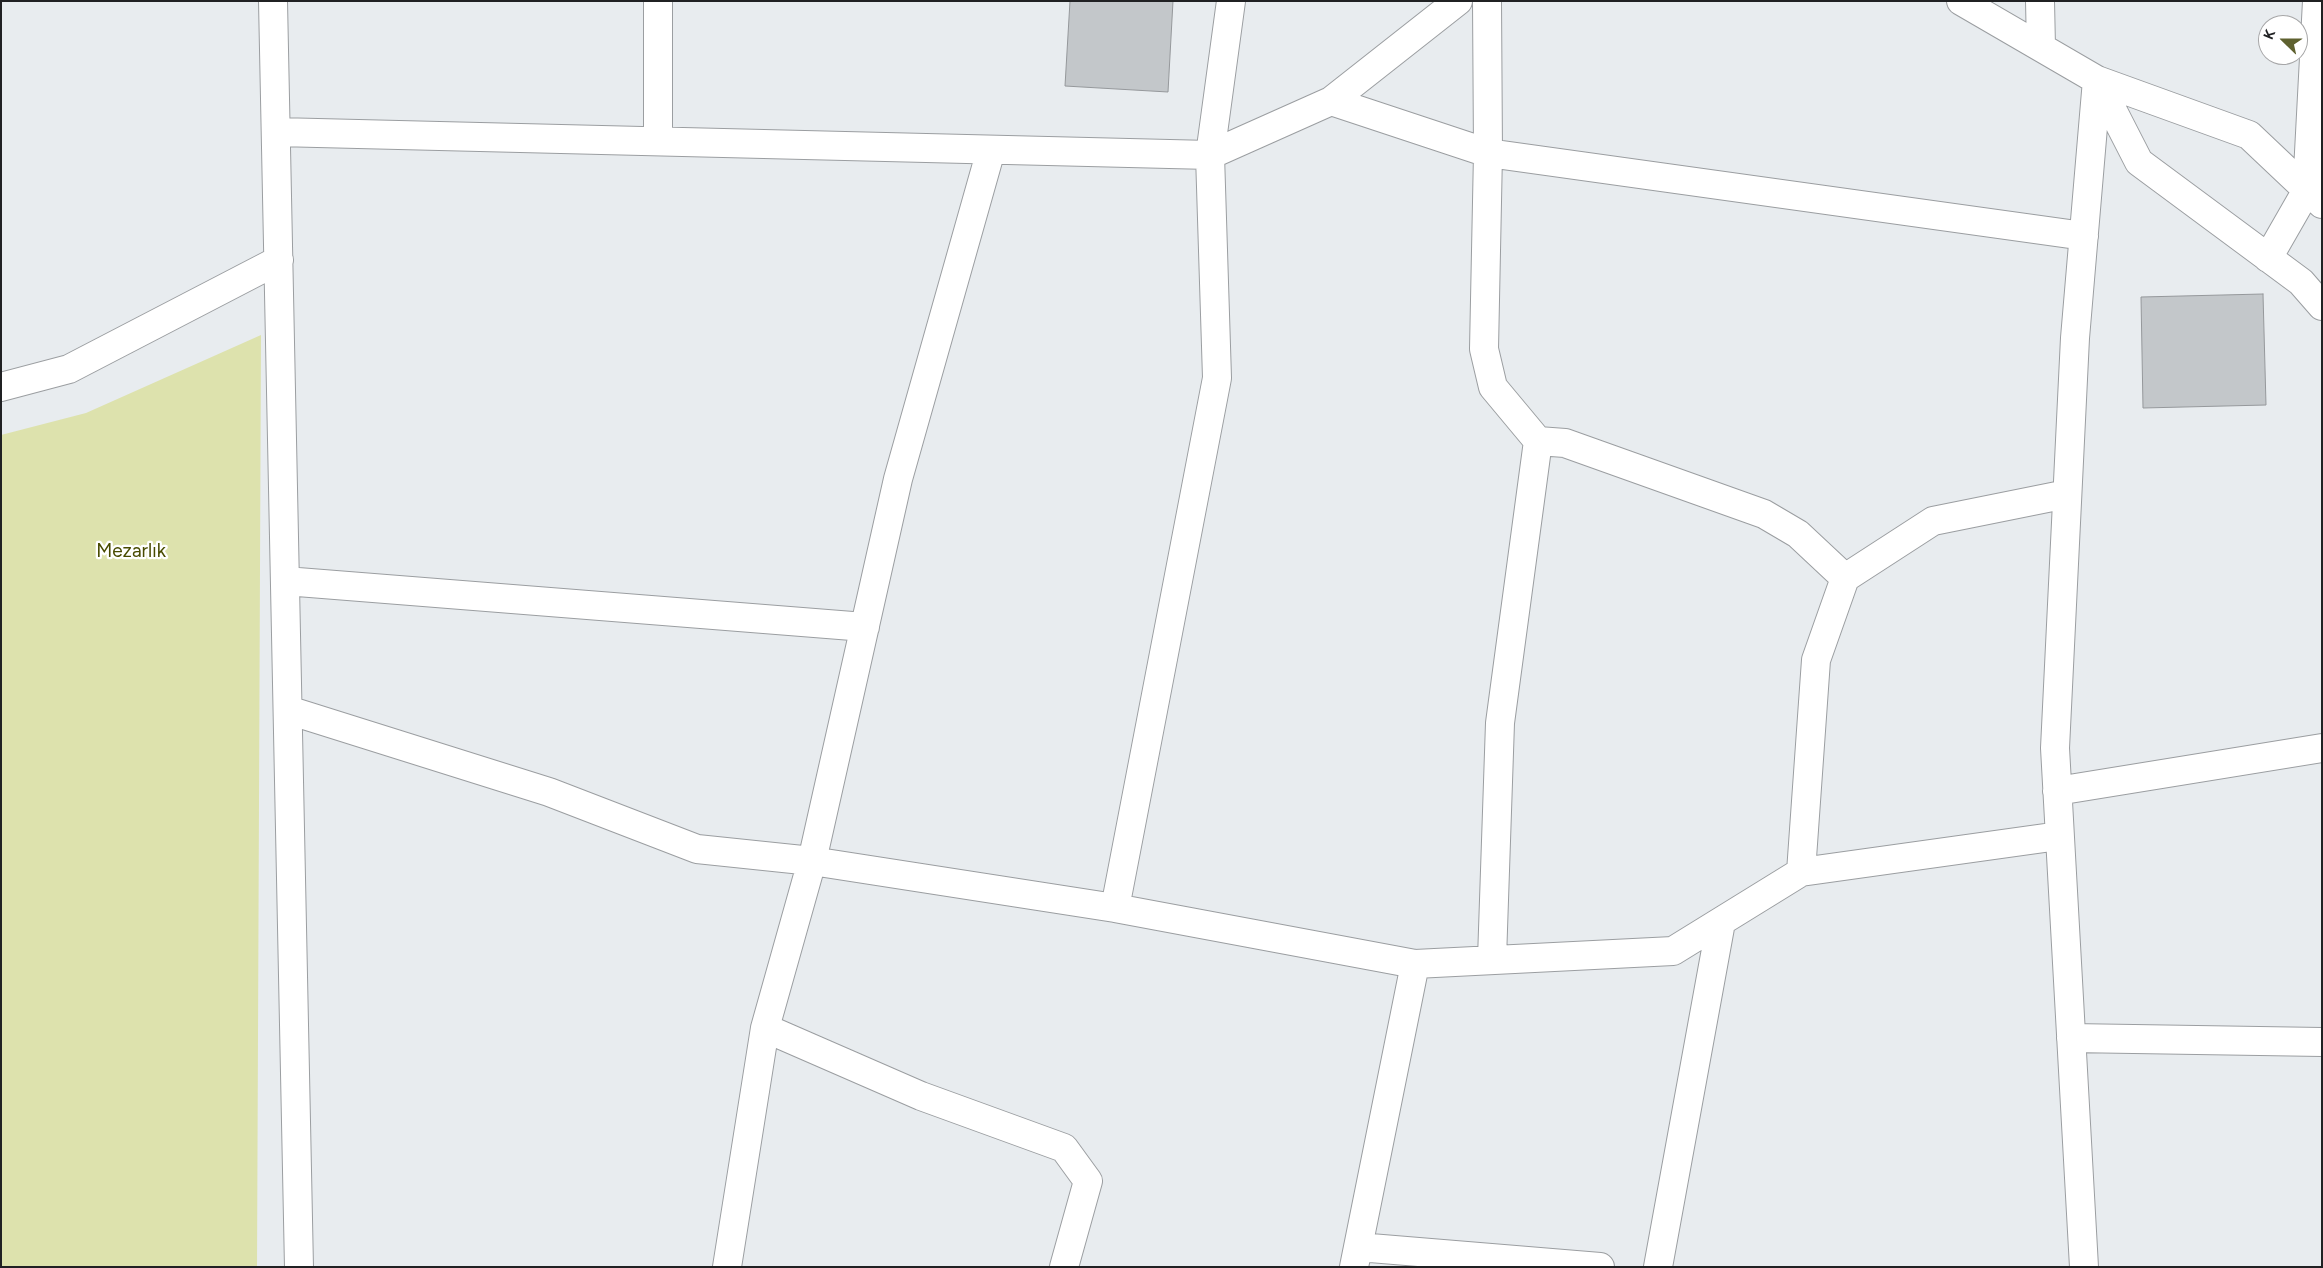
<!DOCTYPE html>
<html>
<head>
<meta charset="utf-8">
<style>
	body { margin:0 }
	#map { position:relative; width:2323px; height:1268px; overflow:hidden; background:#e8ecef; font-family:Figtree,sans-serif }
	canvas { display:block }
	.frame { position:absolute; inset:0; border:2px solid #202123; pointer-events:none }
	.north { position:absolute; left:2258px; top:15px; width:50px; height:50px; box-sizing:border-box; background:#fff; border:1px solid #a6a6a7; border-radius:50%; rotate:292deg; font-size:14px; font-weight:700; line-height:20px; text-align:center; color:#202123 }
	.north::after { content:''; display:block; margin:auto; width:18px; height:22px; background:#5e612f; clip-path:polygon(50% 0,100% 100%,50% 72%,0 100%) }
</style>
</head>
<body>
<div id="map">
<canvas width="2323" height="1268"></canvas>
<div class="frame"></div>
<div class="north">K</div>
</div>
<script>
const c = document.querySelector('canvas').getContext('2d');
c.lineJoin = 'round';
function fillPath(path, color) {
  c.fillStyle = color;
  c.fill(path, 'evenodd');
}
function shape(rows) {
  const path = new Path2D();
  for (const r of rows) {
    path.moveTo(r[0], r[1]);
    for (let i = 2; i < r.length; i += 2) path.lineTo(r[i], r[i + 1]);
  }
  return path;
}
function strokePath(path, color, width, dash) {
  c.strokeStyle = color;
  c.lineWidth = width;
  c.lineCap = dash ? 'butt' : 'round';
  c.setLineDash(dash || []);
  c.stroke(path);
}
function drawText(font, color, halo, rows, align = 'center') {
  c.font = font + ' Figtree,sans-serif';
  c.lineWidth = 4.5;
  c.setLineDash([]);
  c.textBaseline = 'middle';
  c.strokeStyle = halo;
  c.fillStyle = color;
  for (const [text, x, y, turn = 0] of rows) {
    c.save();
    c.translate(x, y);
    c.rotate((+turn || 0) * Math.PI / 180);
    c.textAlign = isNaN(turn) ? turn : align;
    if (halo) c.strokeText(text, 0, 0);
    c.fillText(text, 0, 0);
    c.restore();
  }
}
fillPath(shape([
	[261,335,257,1267,1,1267,1,435,86,413]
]), '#dde2ad');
const building = shape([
	[1070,1,1173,1,1168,92,1065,86,1070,1],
	[2263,294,2266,405,2143,408,2141,297,2263,294]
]);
fillPath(building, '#c3c7ca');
strokePath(building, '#95989b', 1);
const minor = shape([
	[273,1,299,1267],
	[658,1,658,141],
	[1487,1,1488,153,1484,349,1493,387,1538,441,1565,443,1764,514,1798,534,1845,578],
	[1961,1,2097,80,2249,135,2322,204],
	[2040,1,2041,47],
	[2097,80,2139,162,2301,282,2322,306],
	[1331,101,1488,153,2084,236],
	[277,132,1210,155,1331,101,1458,1],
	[2268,258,2307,190,2317,1],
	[1,387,69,369,279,260],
	[285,581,865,627],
	[288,710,549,792,697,849,812,861,1115,908,1415,964,1673,951,1801,872,2059,836],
	[2057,791,2322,748],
	[1801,872,1816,660,1845,578,1933,521,2067,494],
	[1115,908,1217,378,1210,155,1231,1],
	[1492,959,1500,723,1538,441],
	[765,1028,921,1096,1064,1148,1088,1181,1064,1267],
	[2071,1038,2322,1042],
	[1358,1247,1600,1267],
	[727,1267,765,1028,812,861,898,479,991,150],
	[1354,1267,1415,964],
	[1658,1267,1721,922],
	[2084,1267,2055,748,2075,338,2097,80]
]);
strokePath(minor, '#9b9ea1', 30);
strokePath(minor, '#fff', 28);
drawText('19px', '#484b00', '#fff', [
	["Mezarlık",131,551]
]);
</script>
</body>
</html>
